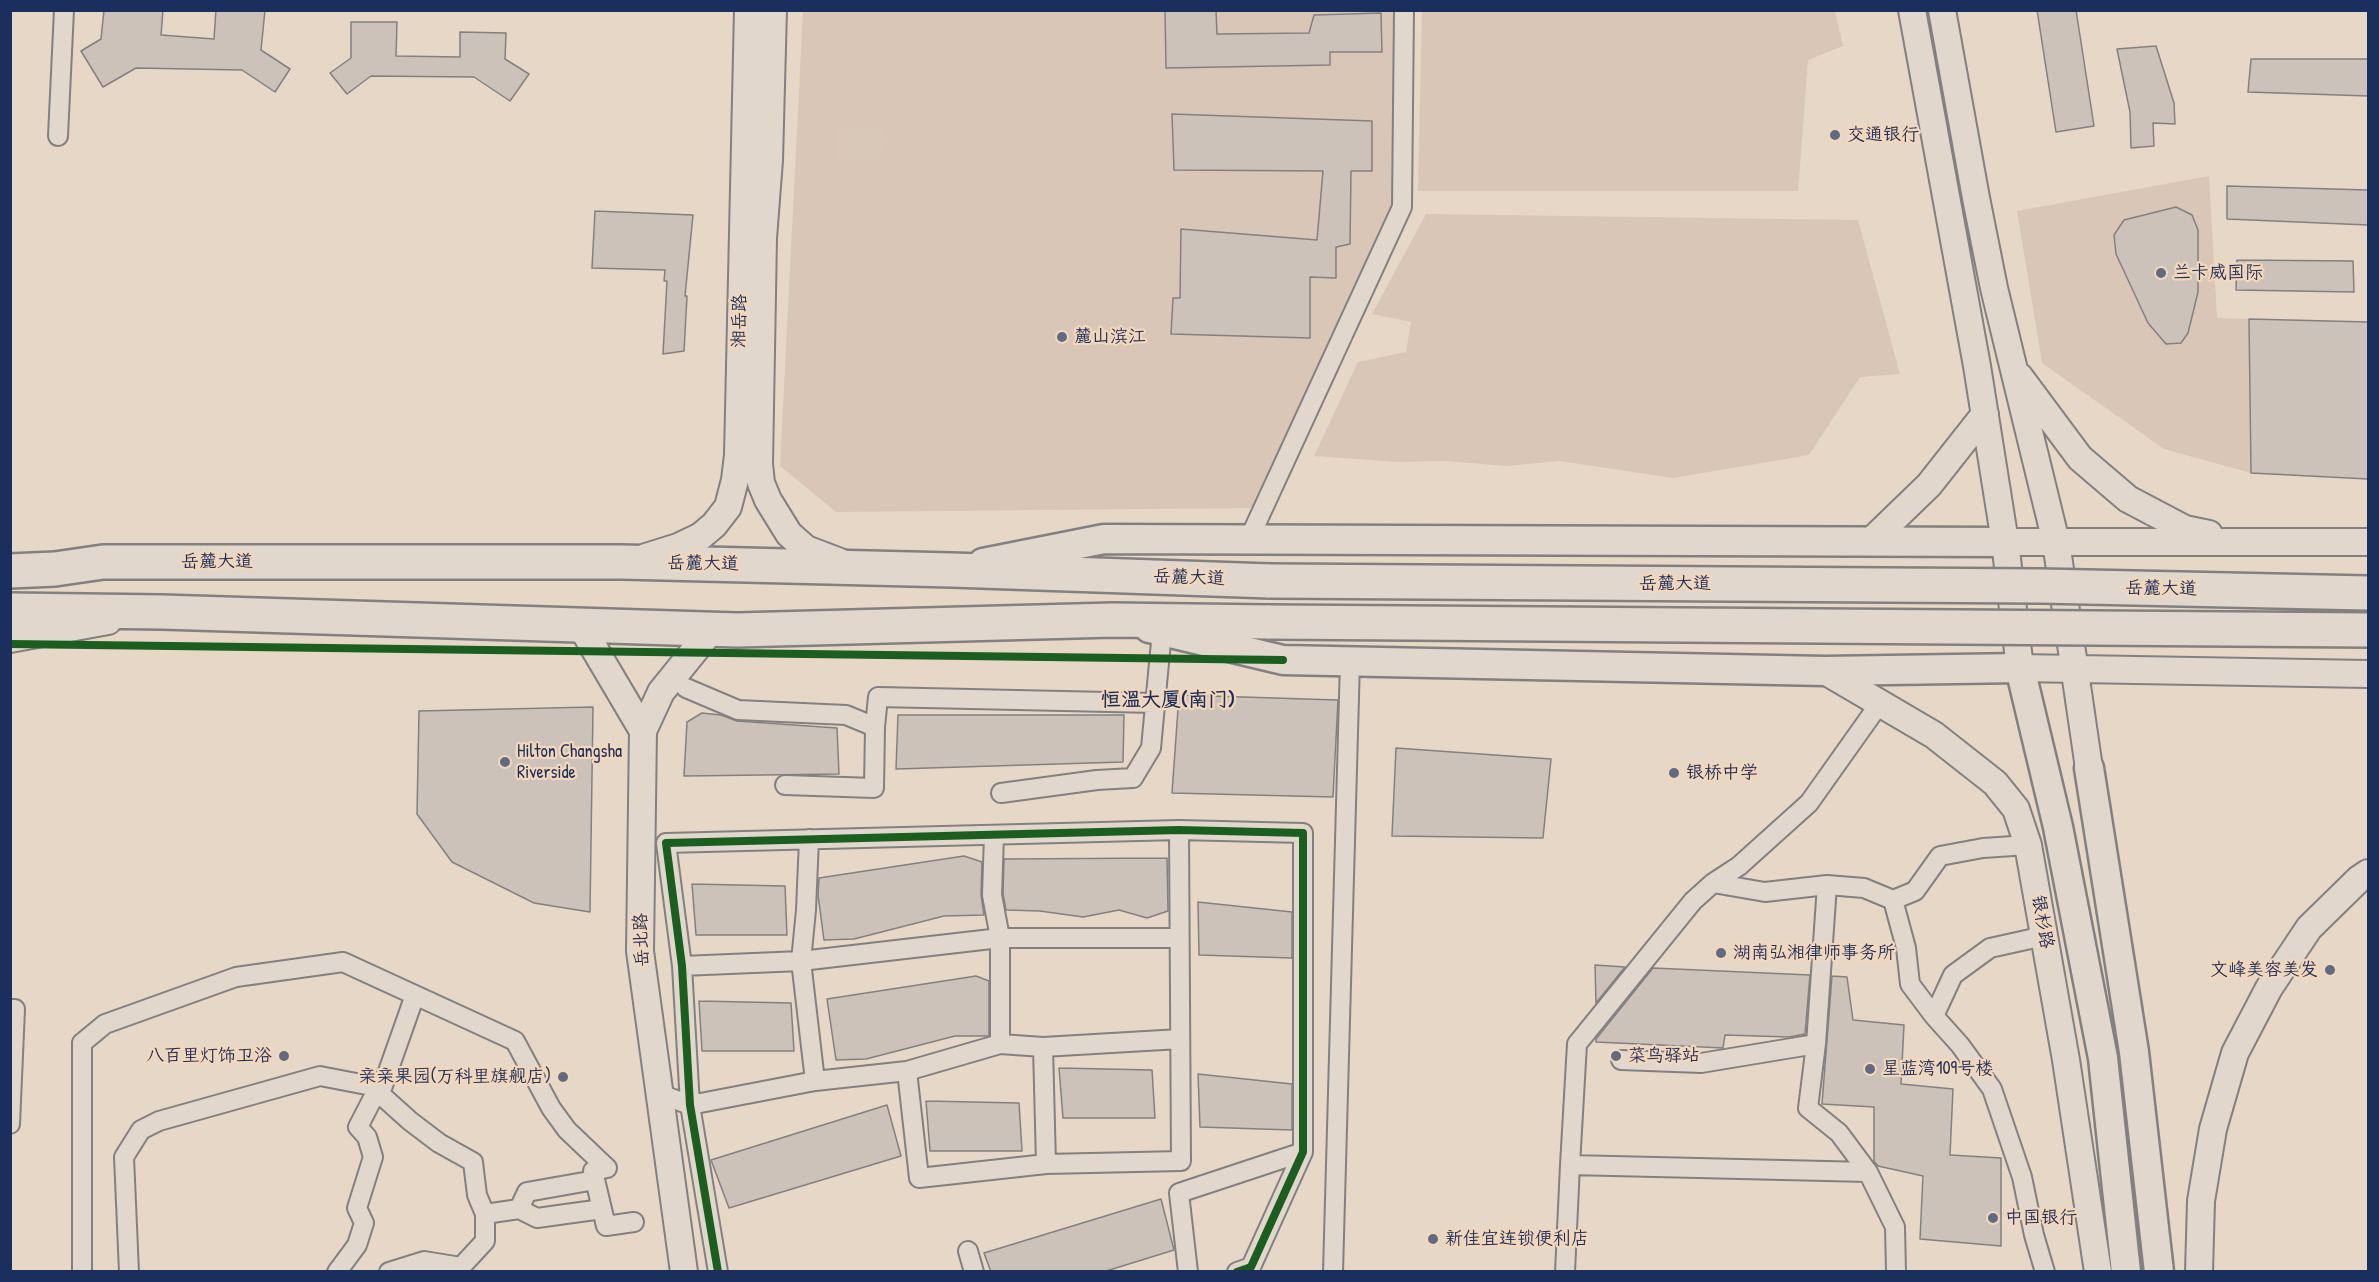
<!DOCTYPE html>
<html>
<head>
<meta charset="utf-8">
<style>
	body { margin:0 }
	#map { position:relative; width:2379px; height:1282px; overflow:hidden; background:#e7d7c7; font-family:"Patrick Hand",sans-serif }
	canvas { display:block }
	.frame { position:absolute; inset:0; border:12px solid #1b2f5e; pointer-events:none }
</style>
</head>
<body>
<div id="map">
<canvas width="2379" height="1282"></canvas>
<div class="frame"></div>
</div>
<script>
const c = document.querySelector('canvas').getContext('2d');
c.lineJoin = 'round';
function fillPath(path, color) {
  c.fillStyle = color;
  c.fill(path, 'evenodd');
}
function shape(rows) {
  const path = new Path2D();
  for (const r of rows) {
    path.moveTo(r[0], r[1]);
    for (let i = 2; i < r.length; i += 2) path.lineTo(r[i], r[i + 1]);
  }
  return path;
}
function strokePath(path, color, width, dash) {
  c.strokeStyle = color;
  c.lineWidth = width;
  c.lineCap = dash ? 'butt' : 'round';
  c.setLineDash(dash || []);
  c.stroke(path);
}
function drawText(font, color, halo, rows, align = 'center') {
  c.font = font + ' "Patrick Hand","LXGW WenKai TC",sans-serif';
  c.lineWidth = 4.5;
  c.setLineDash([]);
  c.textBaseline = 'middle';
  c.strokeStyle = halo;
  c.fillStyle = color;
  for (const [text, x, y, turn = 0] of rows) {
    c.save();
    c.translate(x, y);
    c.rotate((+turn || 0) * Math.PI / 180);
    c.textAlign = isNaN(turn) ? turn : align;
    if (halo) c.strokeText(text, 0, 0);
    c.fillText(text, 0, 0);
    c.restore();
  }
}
fillPath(shape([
	[803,11,1404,11,1402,207,1255,508,836,512,780,466],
	[1422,11,1835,11,1843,46,1808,60,1798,191,1418,191],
	[2209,176,2217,318,2249,319,2251,473,2164,449,2042,363,2017,211],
	[1426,214,1858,220,1900,374,1860,377,1809,455,1673,478,1560,461,1507,466,1445,461,1399,462,1314,456,1358,362,1406,352,1411,322,1372,314]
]), '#d9c6b6');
fillPath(shape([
	[835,128,882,128,888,140,882,153,881,162,834,159]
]), '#d9c7b7');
const building = shape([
	[104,10,163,10,161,35,214,39,216,10,265,10,261,50,290,69,275,92,242,70,136,68,103,87,81,51,101,39,104,10],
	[1165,10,1216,10,1217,34,1309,33,1314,15,1381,13,1382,52,1330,52,1330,65,1166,68,1165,10],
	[2037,10,2076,10,2094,126,2056,132,2037,10],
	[351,22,397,22,396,56,460,57,460,32,506,33,505,59,529,74,510,101,474,77,371,76,347,94,330,73,351,58,351,22],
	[2156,46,2174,103,2175,124,2153,123,2154,146,2131,148,2130,112,2117,49,2156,46],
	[2251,59,2368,59,2368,96,2248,92,2251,59],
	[1172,114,1372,121,1372,171,1351,171,1350,244,1336,247,1336,278,1310,277,1310,338,1171,334,1173,298,1180,298,1181,229,1317,240,1323,171,1174,170,1172,114],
	[2227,186,2368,190,2368,225,2227,219,2227,186],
	[2176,207,2192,215,2198,230,2198,292,2188,333,2181,343,2166,344,2148,323,2116,254,2114,235,2124,220,2176,207],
	[595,211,693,215,685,296,687,296,684,351,663,354,667,281,664,281,665,270,592,268,595,211],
	[2237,260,2353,261,2354,292,2236,290,2237,260],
	[2249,319,2368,322,2368,479,2251,473,2249,319],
	[1179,695,1338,700,1333,797,1172,793,1179,695],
	[593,707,590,912,534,903,452,862,417,814,419,711,593,707],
	[702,713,721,715,737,721,837,728,839,774,684,776,687,722,702,713],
	[898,715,1124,715,1123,762,896,769,898,715],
	[1396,748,1551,759,1543,838,1392,836,1396,748],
	[964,856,982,862,981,895,984,915,944,916,854,939,824,940,818,895,819,878,964,856],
	[1167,858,1168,911,1147,918,1119,910,1083,917,1040,911,1006,910,1003,894,1004,859,1167,858],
	[692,884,785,886,787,935,696,935,692,884],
	[1198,902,1292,912,1292,958,1199,955,1198,902],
	[1595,965,1625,967,1596,1003,1595,965],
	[1653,968,1810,975,1805,1034,1789,1037,1725,1035,1723,1048,1596,1042,1596,1039,1653,968],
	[976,976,989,981,989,1036,955,1036,866,1059,836,1060,827,999,976,976],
	[1832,976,1847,977,1853,1020,1904,1025,1901,1084,1953,1089,1950,1155,2001,1158,2001,1246,1920,1239,1923,1176,1878,1166,1874,1161,1874,1107,1822,1104,1832,976],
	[699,1001,791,1003,794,1051,702,1051,699,1001],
	[1059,1068,1152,1070,1155,1118,1063,1118,1059,1068],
	[1198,1074,1292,1084,1292,1130,1200,1127,1198,1074],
	[926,1101,1019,1103,1022,1151,930,1151,926,1101],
	[887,1105,901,1156,729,1208,711,1160,887,1105],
	[1161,1199,1174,1250,1103,1272,991,1272,984,1253,1161,1199]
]);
fillPath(building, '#ccc2b9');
strokePath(building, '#838081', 1.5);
const street = shape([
	[58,136,64,10],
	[1249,539,1402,207,1404,10],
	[686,688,738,710,846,715,875,727],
	[785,785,874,788,875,727,878,697,1155,703],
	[1001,793,1097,780,1133,778,1151,748,1162,631],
	[1713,883,1765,892,1827,885,1864,888,1893,900,1906,948,1910,984,1934,1016],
	[1827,885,1816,1044,1808,1108,1839,1133,1868,1172,1895,1227,1896,1272],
	[1893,900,1915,891,1940,856,1983,848,2028,845],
	[2044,936,1990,948,1953,975,1934,1016,1960,1045,1992,1089,2022,1177,2034,1235,2045,1272],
	[682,966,801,961,806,910,809,839],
	[10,1009,15,1009,10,1124],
	[1000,1044,1000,938,1179,938],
	[1043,1047,1046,1164,1181,1161,1179,830],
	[1621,1060,1701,1063,1816,1044],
	[907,1071,919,1178,1046,1164],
	[815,1081,801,961,1000,938,992,895,994,835],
	[660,1094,690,1105,815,1081,907,1071,1000,1044,1043,1047,1180,1039],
	[1570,1165,1577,1044,1693,901,1713,883,1739,866,1809,803,1880,703],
	[607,1168,593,1171,606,1226,634,1222],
	[519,1209,527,1192,595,1180],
	[485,1214,519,1209,537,1218,602,1209],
	[968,1251,974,1272],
	[82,1272,82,1043,105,1024,236,977,343,962,515,1041,551,1108,567,1130,607,1168],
	[129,1272,124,1157,141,1130,159,1121,320,1076,382,1088],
	[337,1272,357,1245,364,1223,357,1208,373,1157,367,1137,358,1127,373,1098,382,1088],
	[389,1272,424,1261,461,1267,485,1241,485,1214,477,1195,473,1162,439,1143,410,1121,380,1094,415,995],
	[718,1272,690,1105,682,966,666,843,1179,830,1303,833,1303,1152,1251,1267,1237,1272],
	[1188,1272,1179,1193,1303,1152],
	[1333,1272,1350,661],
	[1565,1272,1570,1165,1868,1172]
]);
const secondary = shape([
	[773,10,769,160,763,238,759,464,761,483,768,500,789,534,806,549,840,562],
	[1912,10,1977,366,2005,542,2020,668,2368,674],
	[1942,10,1976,198,1994,288,2056,542,2089,768],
	[2019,376,2080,458,2128,499,2185,529,2209,534],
	[1870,542,1929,485,1985,414],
	[2005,542,2368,542],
	[646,557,678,547,701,536,714,525,728,507,735,480,738,455,748,10],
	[581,626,643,731],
	[10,639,108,621],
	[1825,671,1934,735,1995,783,2016,809,2028,845,2066,1060,2098,1272],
	[684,1272,640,951,643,731,661,692,712,629],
	[2199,1272,2201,1201,2213,1129,2235,1053,2269,988,2309,928,2359,879,2368,873]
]);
const primary = shape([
	[983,563,1104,539,2005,542],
	[1149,628,1283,660,1825,671,2020,668,2058,827,2103,1058,2126,1272],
	[2089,768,2134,1052,2159,1272]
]);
const highway = shape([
	[10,571,55,569,103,562,622,562,952,570,1270,581],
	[10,610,162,612,737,630,1113,620,1270,622]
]);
strokePath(street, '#838081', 22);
strokePath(secondary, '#838081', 30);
strokePath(primary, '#838081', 33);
strokePath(highway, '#838081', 38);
strokePath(street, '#e2d7cc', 18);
strokePath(secondary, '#e2d7cc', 26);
strokePath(primary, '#e2d7cc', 28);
strokePath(highway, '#e2d7cc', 33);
const highwayBridge = shape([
	[1270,581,2041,586,2368,593],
	[1270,622,2368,630]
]);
strokePath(highwayBridge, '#838081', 38, []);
strokePath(highwayBridge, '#e2d7cc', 33);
strokePath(shape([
	[10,644,1283,660],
	[718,1272,690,1105,682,966,666,843,1179,830,1303,833,1303,1152,1251,1267,1237,1272]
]), '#1b5e20', 8);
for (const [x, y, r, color] of [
	[1835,135,6,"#626a83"],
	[2161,273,6,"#626a83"],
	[1062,337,6,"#626a83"],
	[505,762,6,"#626a83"],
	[1674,773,6,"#626a83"],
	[1721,953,6,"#626a83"],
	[2330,970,6,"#626a83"],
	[284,1056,6,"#626a83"],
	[1616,1056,6,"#626a83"],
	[1870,1069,6,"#626a83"],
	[563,1077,6,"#626a83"],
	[1993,1218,6,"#626a83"],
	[1433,1239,6,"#626a83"]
]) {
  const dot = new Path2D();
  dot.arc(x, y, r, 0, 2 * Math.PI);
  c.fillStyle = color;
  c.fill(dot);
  strokePath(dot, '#f4d7ba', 2);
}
drawText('18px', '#1b2f5e', '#f4d7ba', [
	["交通银行",1847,135],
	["兰卡威国际",2173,273],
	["麓山滨江",1074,337],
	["Hilton Changsha",517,752],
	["Riverside",517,773],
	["银桥中学",1686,773],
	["湖南弘湘律师事务所",1733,953],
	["文峰美容美发",2318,970,"right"],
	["八百里灯饰卫浴",272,1056,"right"],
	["菜鸟驿站",1628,1056],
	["星蓝湾109号楼",1882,1069],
	["亲亲果园(万科里旗舰店)",551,1077,"right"],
	["中国银行",2005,1218],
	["新佳宜连锁便利店",1445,1239]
], 'left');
drawText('18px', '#1b2f5e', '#f4d7ba', [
	["湘岳路",740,321,-89],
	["岳麓大道",217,562],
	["岳麓大道",703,564,1],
	["岳麓大道",1189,578,2],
	["岳麓大道",1675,584],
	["岳麓大道",2161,589,1],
	["银杉路",2042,922,80],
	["岳北路",642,940,-92]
]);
drawText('bold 20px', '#1b2f5e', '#f4d7ba', [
	["恒温大厦(南门)",1168,701]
]);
</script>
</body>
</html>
